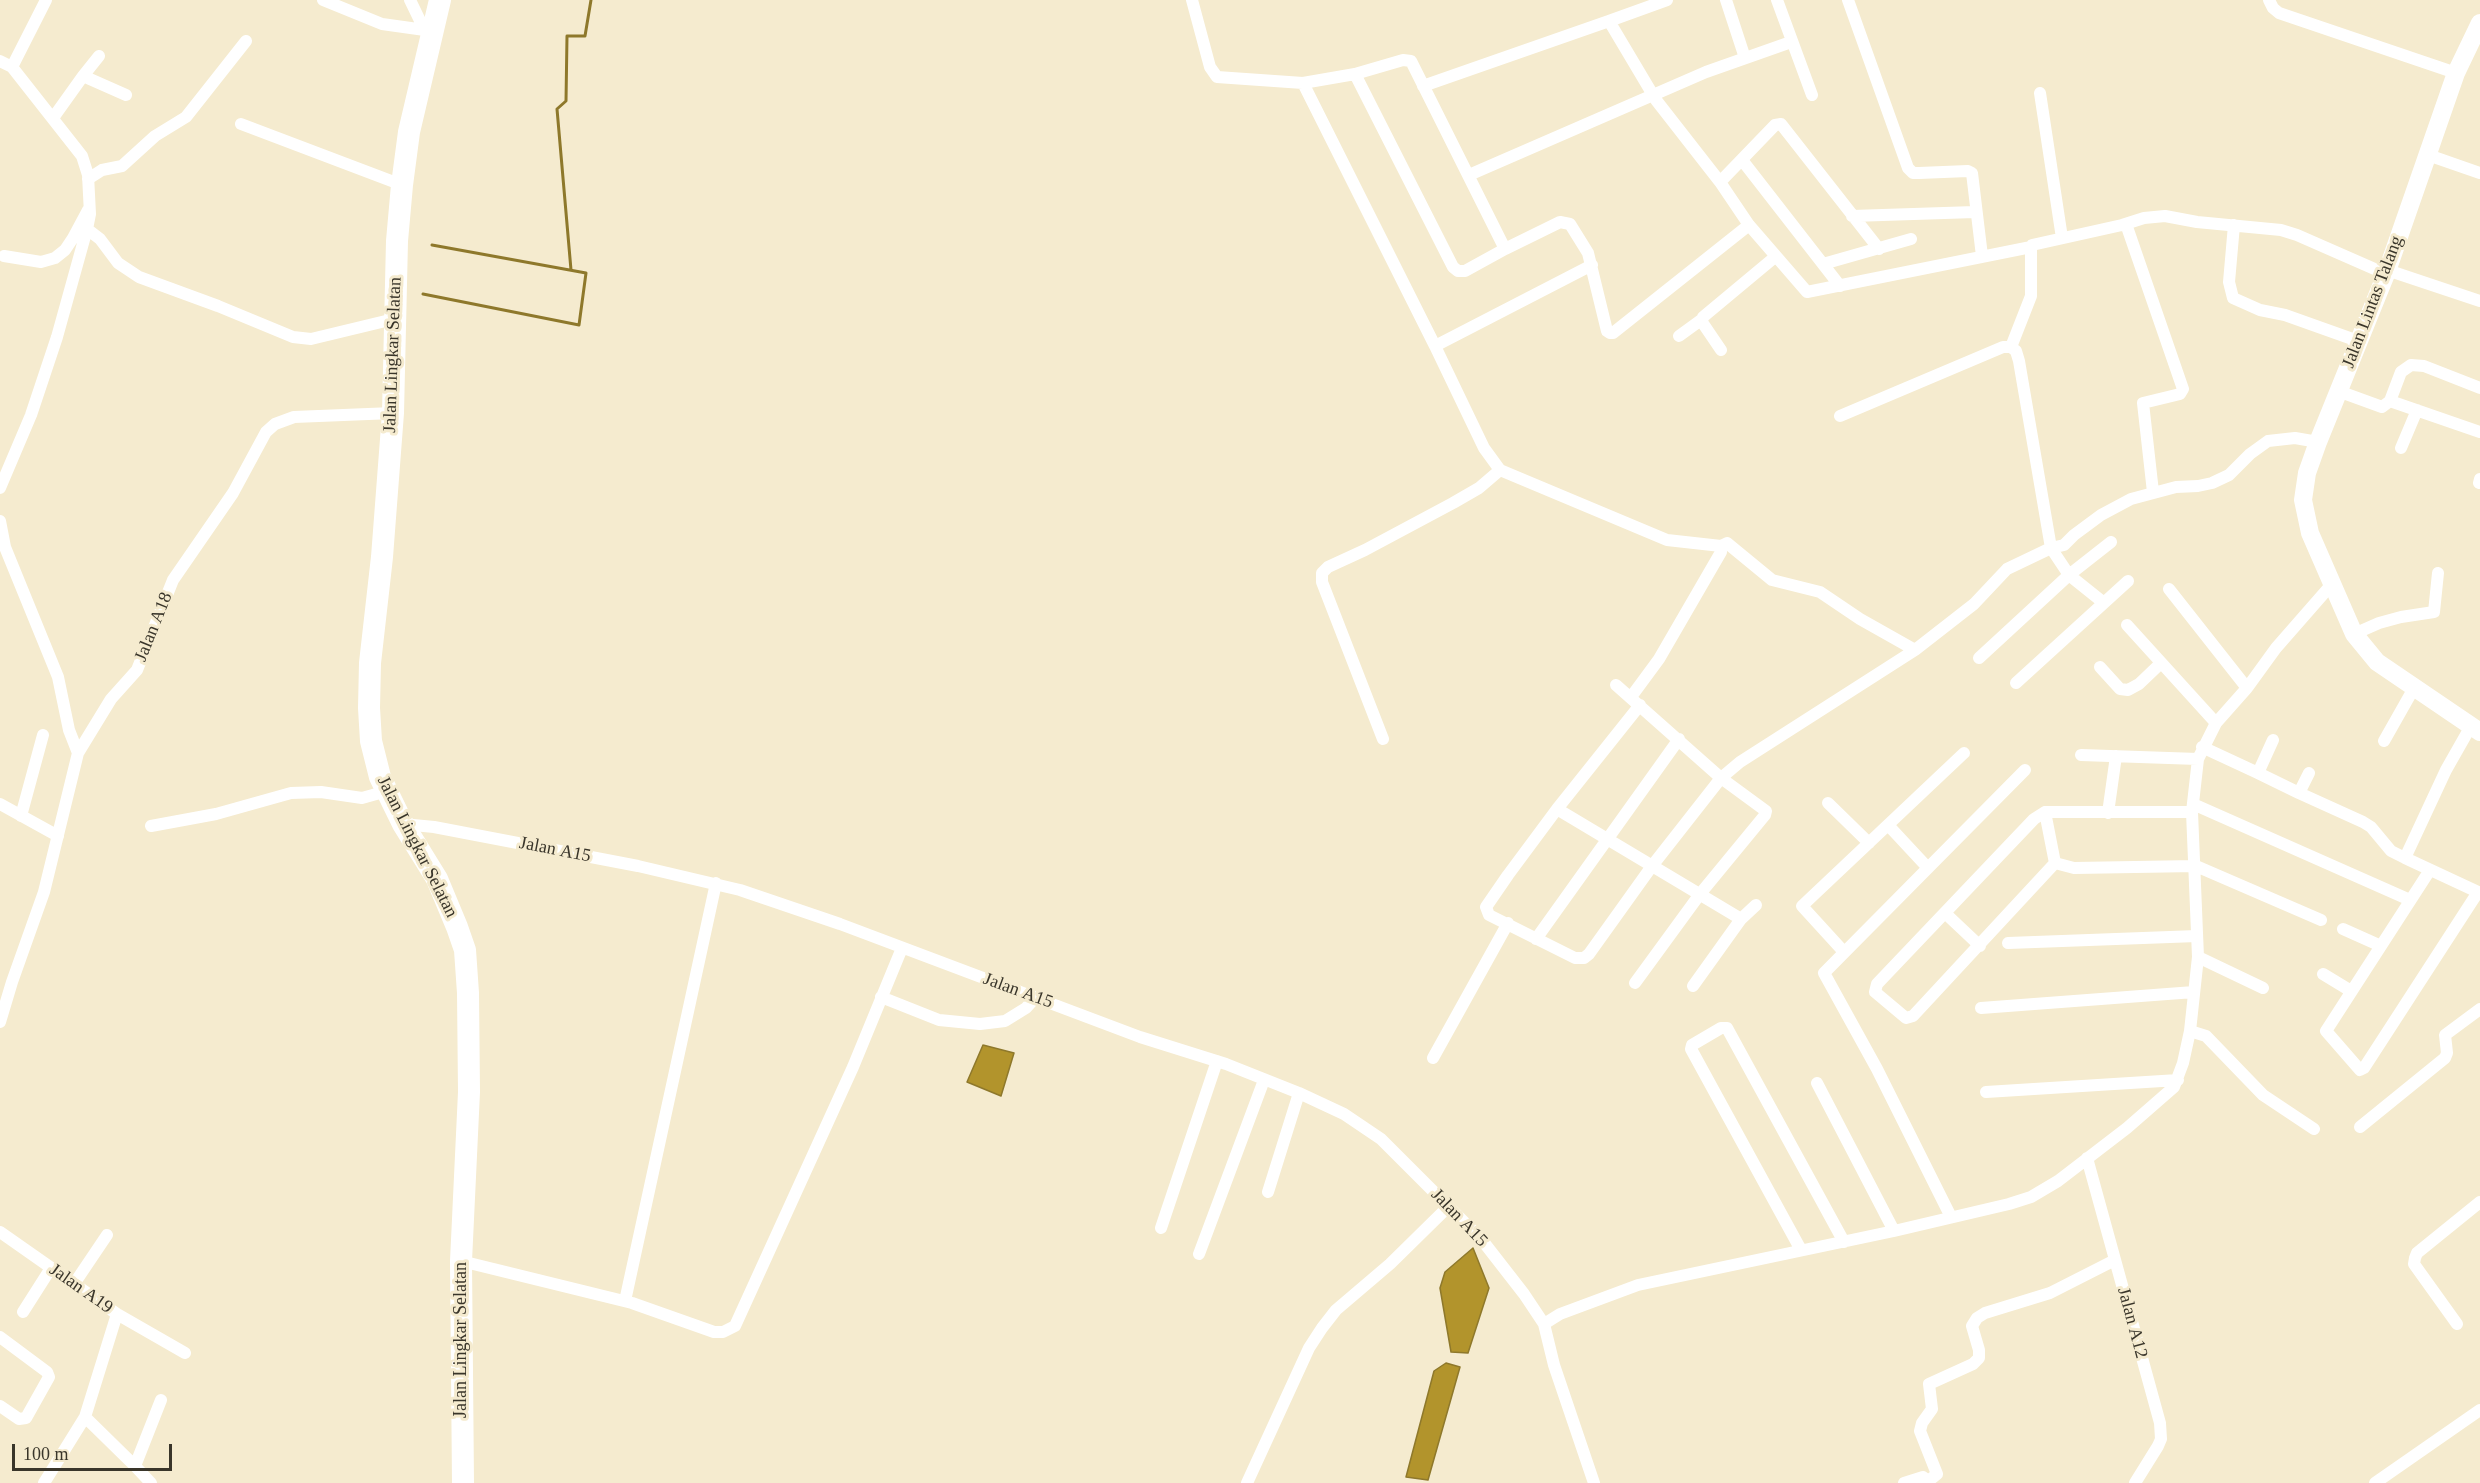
<!DOCTYPE html>
<html>
<head>
<meta charset="utf-8">
<style>
	body { margin:0 }
	#map { position:relative; width:2480px; height:1483px; overflow:hidden; background:#f5ebcf; font-family:Georgia,serif }
	canvas { display:block }
	.scale { position:absolute; left:12px; top:1444px; width:160px; height:27px; box-sizing:border-box; border:3px solid #39352a; border-top:0; padding-left:8px; font-size:18px; line-height:21px; white-space:nowrap; color:#39352a; -webkit-text-stroke:4px #f5ebcf; paint-order:stroke }
</style>
</head>
<body>
<div id="map">
<canvas width="2480" height="1483"></canvas>
<div class="scale">100 m</div>
</div>
<script>
const c = document.querySelector('canvas').getContext('2d');
c.lineJoin = 'round';
function fillPath(path, color) {
  c.fillStyle = color;
  c.fill(path, 'evenodd');
}
function shape(rows) {
  const path = new Path2D();
  for (const r of rows) {
    path.moveTo(r[0], r[1]);
    for (let i = 2; i < r.length; i += 2) path.lineTo(r[i], r[i + 1]);
  }
  return path;
}
function strokePath(path, color, width, dash) {
  c.strokeStyle = color;
  c.lineWidth = width;
  c.lineCap = dash ? 'butt' : 'round';
  c.setLineDash(dash || []);
  c.stroke(path);
}
function drawText(font, color, halo, rows, align = 'center') {
  c.font = font + ' Georgia,serif';
  c.lineWidth = 6;
  c.setLineDash([]);
  c.textBaseline = 'middle';
  c.strokeStyle = halo;
  c.fillStyle = color;
  for (const [text, x, y, turn = 0] of rows) {
    c.save();
    c.translate(x, y);
    c.rotate((+turn || 0) * Math.PI / 180);
    c.textAlign = isNaN(turn) ? turn : align;
    if (halo) c.strokeText(text, 0, 0);
    c.fillText(text, 0, 0);
    c.restore();
  }
}
const water = shape([
	[983,1045,1014,1053,1001,1096,967,1082,983,1045],
	[1473,1248,1489,1288,1468,1353,1451,1352,1440,1288,1445,1272,1473,1248],
	[1446,1363,1460,1367,1428,1480,1406,1477,1434,1371,1446,1363]
]);
fillPath(water, '#b2942c');
strokePath(water, '#8e782b', 1.5);
strokePath(shape([
	[571,270,557,109,566,101,567,36,585,36,591,0],
	[423,294,579,325,586,273,432,245]
]), '#8e782b', 3);
strokePath(shape([
	[323,0,382,24,432,31],
	[410,0,424,29],
	[1192,0,1210,67,1217,77,1303,83,1355,74,1453,267,1458,271,1465,271,1505,249,1560,222,1570,224,1588,253,1607,331,1610,333,1613,333,1749,225],
	[1667,0,1609,21,1656,100,1720,182,1749,225,1807,292,2031,247],
	[1726,0,1745,58],
	[1777,0,1812,95],
	[1848,0,1908,168,1913,173,1919,173,1968,171,1972,173,1982,256],
	[2269,0,2273,8,2279,13,2456,73],
	[0,61,12,67,82,156,88,175,90,214,87,229],
	[12,67,46,0],
	[1355,74,1403,60,1411,61,1505,249],
	[83,76,99,56],
	[1303,83,1435,346,1592,265],
	[1423,86,1609,21],
	[2040,93,2062,238],
	[53,118,83,76,126,95],
	[241,124,402,185],
	[2428,155,2480,173],
	[1742,160,1840,286],
	[1469,175,1706,72,1791,42],
	[88,179,102,170,122,166,155,136,186,117,246,41],
	[1720,182,1775,125,1781,124,1879,249],
	[1852,216,1975,212],
	[2126,224,2183,389,2180,394,2143,403,2153,492],
	[2234,225,2229,282,2233,298,2260,310,2285,315,2358,341],
	[4,256,41,262,55,258,65,250,73,238,88,210],
	[1823,264,1911,239],
	[2387,270,2480,301],
	[1679,336,1701,320],
	[1435,346,1484,448,1500,470,1667,540,1721,546],
	[2011,347,2031,296,2031,247,2032,245,2122,225,2144,218,2165,216,2197,222,2281,230,2297,235,2386,274],
	[2011,347,2016,351,2019,361,2051,548,2069,575,2104,603],
	[1721,350,1702,322,1703,317,1775,257],
	[2338,391,2382,407,2390,401,2401,372,2411,365,2424,366,2480,388],
	[2390,401,2480,432],
	[1840,416,2003,347,2011,347],
	[2401,448,2417,410],
	[2479,483,2480,479],
	[0,488,31,415,57,337,87,229,100,239,118,263,139,277,218,306,293,337,311,339,394,319],
	[0,521,5,547,58,677,69,730,78,753],
	[2169,589,2247,688],
	[2127,625,2216,723],
	[2354,634,2379,623,2401,617,2434,612,2438,573],
	[1979,658,2069,575,2111,542],
	[2100,667,2120,689,2128,690,2139,684,2161,663],
	[2016,683,2128,581],
	[1616,685,1721,778,1766,811,1765,815,1700,894,1635,983],
	[1631,697,1659,659,1721,552,1721,546,1727,543,1772,580,1820,592,1860,619,1915,650],
	[1640,705,1557,809,1508,875,1486,907,1489,915,1575,958,1584,958,1589,954,1652,866,1721,778,1740,762,1915,650,1974,604,2007,569,2051,548,2064,545,2074,535,2101,515,2131,499,2176,487,2198,486,2212,483,2229,475,2250,454,2268,441,2295,438,2318,442],
	[1383,739,1322,582,1322,573,1328,567,1365,550,1453,503,1479,488,1500,470],
	[2384,741,2414,688],
	[2202,747,2258,773,2273,740],
	[2081,755,2198,759],
	[2258,773,2299,793,2309,773],
	[2299,793,2363,822,2371,827,2391,851,2405,858,2446,770,2471,726],
	[1828,803,1869,843],
	[0,804,58,836],
	[2193,804,2410,900],
	[1557,809,1741,919],
	[2045,812,2055,863],
	[2192,812,2045,812,2034,819,1877,984,1875,992,1906,1018,1913,1016,2055,863,2074,868,2196,866,2321,920],
	[2108,813,2116,756],
	[21,816,43,735],
	[403,824,434,827,638,866,740,890,840,924,1140,1037,1226,1064,1299,1093,1344,1114,1381,1139,1482,1240,1524,1294,1544,1324,1554,1365,1594,1483],
	[1888,825,1928,868],
	[151,826,216,814,291,793,321,792,362,798,387,791],
	[2405,858,2478,892,2364,1068,2360,1070,2326,1031,2430,870],
	[1945,913,1980,946],
	[2343,929,2381,946],
	[1536,939,1679,739],
	[2008,943,2197,936],
	[1844,952,1802,906,1964,753],
	[2198,957,2263,988],
	[2323,974,2351,991],
	[1693,986,1741,919,1756,905],
	[881,997,939,1020,980,1024,1005,1021,1026,1008,1036,997],
	[1981,1008,2194,992],
	[0,1022,12,982,44,892,78,753,111,699,137,670,173,580,233,493,266,432,275,424,294,417,393,413],
	[2190,1031,2206,1036,2263,1095,2314,1129],
	[1433,1058,1508,923],
	[1817,1083,1894,1231],
	[1986,1092,2178,1080],
	[2360,1127,2445,1058,2447,1053,2445,1035,2480,1009],
	[2087,1158,2160,1423,2161,1439,2158,1446,2135,1483],
	[1268,1192,1299,1093],
	[1951,1217,1877,1069,1824,973,2025,770],
	[1161,1228,1217,1061],
	[0,1232,117,1314,185,1353],
	[1801,1250,1691,1049,1692,1045,1721,1028,1727,1028,1844,1242],
	[1199,1254,1264,1080],
	[461,1261,632,1303,714,1332,723,1332,735,1326,853,1067,902,948],
	[74,1284,107,1235],
	[625,1301,716,883],
	[23,1312,51,1268],
	[1544,1324,1560,1314,1638,1285,1894,1231,2009,1204,2031,1197,2058,1181,2127,1128,2174,1087,2183,1063,2190,1031,2198,957,2192,812,2198,759,2216,723,2247,688,2276,648,2332,584],
	[2457,1324,2414,1264,2415,1258,2417,1253,2480,1202],
	[0,1337,47,1372,49,1377,26,1418,19,1419,0,1406],
	[85,1417,135,1466],
	[44,1483,85,1417,117,1314],
	[151,1483,135,1466,161,1400],
	[1247,1483,1309,1348,1322,1328,1336,1310,1390,1264,1448,1207],
	[1904,1483,1923,1477,1927,1480,1926,1483],
	[1926,1483,1937,1474,1920,1431,1922,1423,1932,1409,1929,1384,1973,1364,1979,1358,1979,1350,1972,1326,1977,1318,1985,1313,2050,1293,2115,1260],
	[2375,1483,2480,1410]
]), '#fff', 12);
strokePath(shape([
	[2480,23,2456,73,2386,274,2318,442,2307,473,2303,500,2310,533,2354,634,2377,662,2480,732]
]), '#fff', 18);
strokePath(shape([
	[440,0,409,132,402,185,397,241,393,413,382,557,370,663,369,708,371,741,380,777,403,824,437,879,457,927,465,950,468,993,469,1092,461,1261,463,1483]
]), '#fff', 22);
drawText('18px', '#39352a', '#f5ebcf', [
	["Jalan Lintas Talang",2373,302,-69],
	["Jalan Lingkar Selatan",393,355,-88],
	["Jalan A18",154,627,-68],
	["Jalan Lingkar Selatan",417,847,63],
	["Jalan A15",555,850,11],
	["Jalan A15",1018,991,20],
	["Jalan A15",1459,1218,46],
	["Jalan A19",81,1289,35],
	["Jalan A12",2132,1323,75],
	["Jalan Lingkar Selatan",461,1340,-90]
]);
</script>
</body>
</html>
